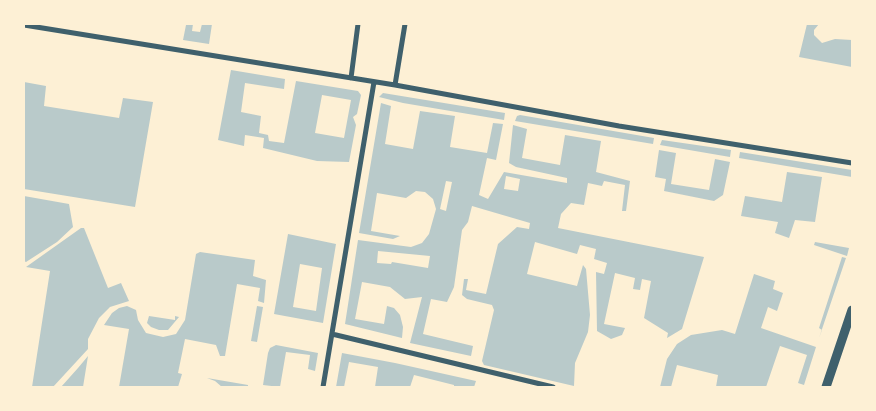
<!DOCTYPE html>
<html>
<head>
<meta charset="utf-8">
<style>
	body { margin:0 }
	#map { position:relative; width:876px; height:411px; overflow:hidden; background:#fdf0d5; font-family:Figtree,sans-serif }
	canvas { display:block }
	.frame { position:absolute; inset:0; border:25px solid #fdf0d5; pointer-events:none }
</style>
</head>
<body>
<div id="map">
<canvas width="876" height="411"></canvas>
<div class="frame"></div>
</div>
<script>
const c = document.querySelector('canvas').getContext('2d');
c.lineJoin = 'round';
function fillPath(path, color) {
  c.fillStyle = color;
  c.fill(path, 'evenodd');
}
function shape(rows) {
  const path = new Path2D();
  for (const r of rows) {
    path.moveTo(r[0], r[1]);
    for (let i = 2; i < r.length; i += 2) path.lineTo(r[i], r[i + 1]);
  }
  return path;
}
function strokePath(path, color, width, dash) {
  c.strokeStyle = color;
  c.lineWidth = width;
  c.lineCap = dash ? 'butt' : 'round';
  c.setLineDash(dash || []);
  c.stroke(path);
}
fillPath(shape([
	[193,24,192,31,200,32,202,24,212,24,209,44,183,40,186,25],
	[807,24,819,24,814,30,814,35,822,43,835,39,852,40,852,67,799,57],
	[231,70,285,79,284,89,245,83,241,112,261,116,259,133,268,135,269,141,284,143,296,81,358,91,361,95,357,114,353,117,356,125,349,162,317,161,263,148,264,138,245,135,244,146,218,140],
	[322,95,351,100,344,138,315,133],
	[24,82,46,86,44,106,119,118,123,98,153,102,135,207,24,189],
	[383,93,505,113,504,120,403,103,379,97],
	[381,103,391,106,385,144,413,149,420,111,455,116,450,147,487,153,493,123,503,124,496,160,487,158,479,195,488,199,504,172,567,183,567,178,516,167,509,163,513,125,527,129,522,158,560,165,565,135,601,141,596,172,630,181,626,211,622,211,625,185,604,181,602,186,588,183,584,205,571,203,561,214,558,228,704,257,682,329,667,338,668,333,644,318,651,281,642,279,640,290,633,289,635,278,615,273,604,324,625,328,622,335,611,339,597,331,596,272,604,274,607,263,594,259,596,249,580,245,577,254,535,242,527,274,577,286,583,265,586,269,590,315,588,332,575,363,574,386,484,365,482,361,494,310,492,305,467,299,462,295,464,279,468,279,466,290,486,294,498,244,517,227,529,229,530,223,472,206,468,222,462,230,454,287,447,302,431,299,423,334,473,346,471,356,410,343,422,297,405,299,390,287,362,282,355,319,384,324,387,306,394,308,400,315,403,327,402,338,345,324,358,240,411,247,422,243,429,234,436,209,433,199,425,192,416,191,406,198,377,193,371,231,400,236,393,239,359,233],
	[506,176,520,179,518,191,504,189],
	[446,181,452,182,446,211,440,209],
	[378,251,430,256,428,268,392,262,391,264,377,263],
	[520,115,654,138,653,144,515,121,517,116],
	[662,140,731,150,730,157,660,145],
	[659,150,676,153,671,184,709,190,715,159,730,162,723,195,714,201,664,191,666,179,655,177],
	[740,152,852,170,852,177,739,158],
	[787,172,822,177,815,222,795,220,789,238,775,233,778,222,741,216,745,196,782,202],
	[24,196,69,204,73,227,57,242,26,262,24,261],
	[81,228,84,228,108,288,121,283,129,301,110,307,99,318,88,339,88,349,53,387,32,387,50,271,26,267],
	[288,234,336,244,323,323,274,314],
	[300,264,322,268,316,311,293,307],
	[815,242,849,248,847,256,814,245],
	[200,252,255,260,253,276,266,280,264,303,258,301,260,288,237,284,225,356,220,356,216,345,185,339,178,373,182,374,178,387,119,387,129,329,104,325,112,313,119,308,127,306,136,310,138,320,146,333,163,337,176,334,185,320,196,254],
	[842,257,846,258,819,338,822,330,819,328],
	[754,274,775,281,773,289,783,293,777,311,768,307,761,328,816,347,804,385,798,383,807,355,780,346,766,387,716,387,718,375,677,365,671,387,660,387,667,359,677,344,691,335,722,330,735,334],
	[257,306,263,307,257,342,251,341],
	[149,316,175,320,175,316,179,317,168,330,159,330,151,327,147,323],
	[276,345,318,353,315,371,308,369,310,355,286,352,280,387,263,385,268,353,270,348],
	[342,353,395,363,476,381,474,387,454,387,454,385,414,375,410,387,375,387,378,367,349,362,344,387,336,387],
	[88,356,83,387,61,387,78,368],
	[207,378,248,385,248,387,222,387,215,381]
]), '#b9caca');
strokePath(shape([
	[24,25,395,85,619,126,852,163],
	[351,78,358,24],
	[395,85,405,24],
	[332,334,553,387],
	[323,387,374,82]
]), '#3f606c', 5);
strokePath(shape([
	[826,387,852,310]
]), '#3f606c', 9);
</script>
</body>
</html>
